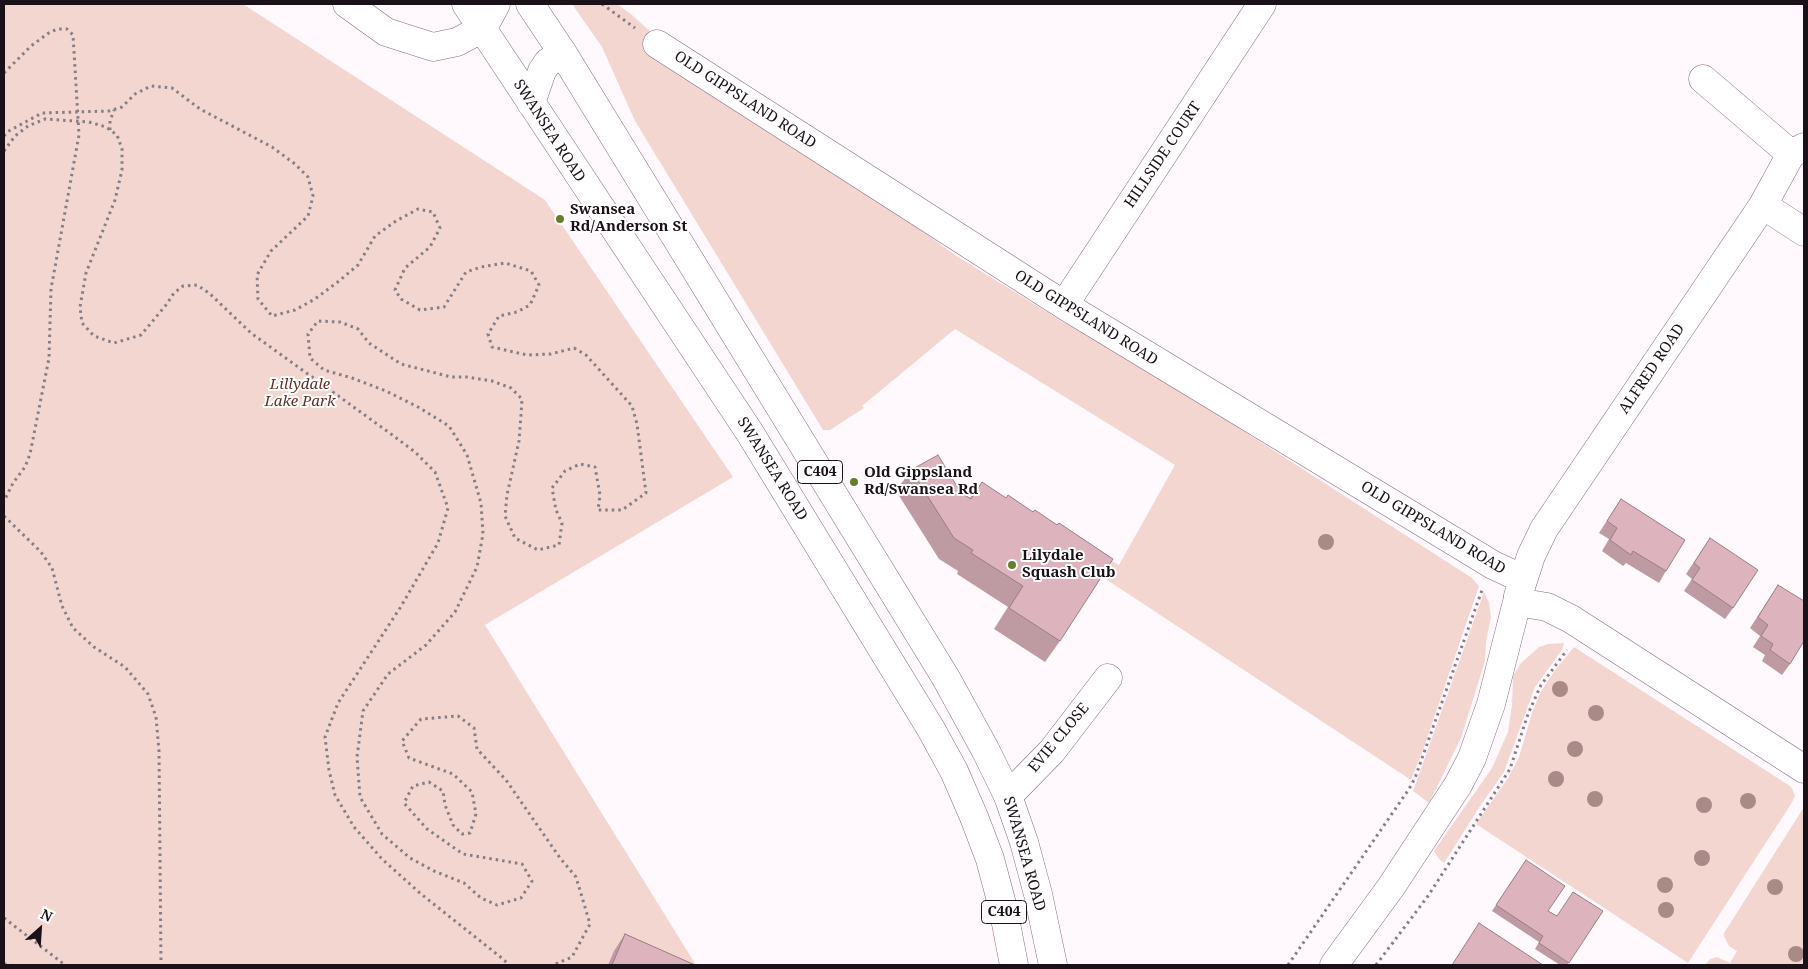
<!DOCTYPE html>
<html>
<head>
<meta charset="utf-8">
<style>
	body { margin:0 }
	#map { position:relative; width:1808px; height:969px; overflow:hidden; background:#fff9fe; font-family:"Noto Serif",serif }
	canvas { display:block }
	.frame { position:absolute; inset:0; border:5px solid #1a1119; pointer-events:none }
	.north { position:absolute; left:15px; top:904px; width:50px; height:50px; -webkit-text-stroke:4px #fff; paint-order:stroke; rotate:26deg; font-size:14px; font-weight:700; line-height:20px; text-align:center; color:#1a1119 }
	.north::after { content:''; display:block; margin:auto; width:18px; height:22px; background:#1a1119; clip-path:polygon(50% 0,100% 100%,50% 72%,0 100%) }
</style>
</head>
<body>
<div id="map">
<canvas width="1808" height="969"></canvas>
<div class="frame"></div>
<div class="north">N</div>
</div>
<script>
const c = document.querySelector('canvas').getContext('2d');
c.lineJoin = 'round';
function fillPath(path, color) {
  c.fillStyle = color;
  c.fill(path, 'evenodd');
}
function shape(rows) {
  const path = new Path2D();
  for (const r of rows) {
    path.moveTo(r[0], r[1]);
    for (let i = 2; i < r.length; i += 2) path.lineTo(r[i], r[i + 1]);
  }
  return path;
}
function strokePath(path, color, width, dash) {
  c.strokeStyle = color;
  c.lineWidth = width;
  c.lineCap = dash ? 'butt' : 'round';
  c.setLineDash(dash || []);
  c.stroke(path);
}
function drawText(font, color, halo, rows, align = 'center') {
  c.font = font + ' "Noto Serif",serif';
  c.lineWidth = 4;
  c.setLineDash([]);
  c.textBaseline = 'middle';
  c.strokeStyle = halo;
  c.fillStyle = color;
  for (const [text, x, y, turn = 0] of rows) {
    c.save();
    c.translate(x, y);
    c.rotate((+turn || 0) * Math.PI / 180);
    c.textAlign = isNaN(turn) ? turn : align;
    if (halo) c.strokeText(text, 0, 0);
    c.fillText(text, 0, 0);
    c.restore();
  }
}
fillPath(shape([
	[4,4,243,4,545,200,733,477,485,625,696,965,4,965],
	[572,4,617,4,631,14,680,59,901,215,955,255,1063,322,1141,365,1472,578,1479,586,1423,750,1411,780,1101,576,1110,560,1119,565,1175,465,955,329,862,406,864,408,830,430,823,430,635,121,602,47],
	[1484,592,1489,602,1491,618,1486,641,1485,661,1461,738,1429,803,1413,791],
	[1564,643,1562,650,1535,687,1504,772,1480,806,1444,863,1439,859,1434,851,1492,768,1508,732,1512,705,1513,676,1521,663,1539,647,1548,644],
	[1574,647,1790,786,1793,790,1795,796,1791,804,1688,963,1476,824,1508,778,1519,757,1532,713,1540,693,1555,670],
	[1804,807,1804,965,1705,965,1710,959,1717,957,1730,963,1737,951,1729,946,1724,936,1724,933]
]), '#f3d6d0');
const minor = shape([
	[347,4,386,32,433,47,457,42,483,28],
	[657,44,1064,305,1493,565,1523,579],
	[1703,79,1791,154],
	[1763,205,1804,232],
	[1064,305,1262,4],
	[1518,596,1531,556,1544,529,1763,205,1791,154,1804,147],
	[1008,796,1052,751,1108,678]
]);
const major = shape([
	[466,4,750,433,931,729,954,771,974,817,990,859,1003,908,1014,965],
	[530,4,564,55,946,678,986,751,1008,796,1024,842,1038,894,1053,965],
	[483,28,496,4],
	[531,103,542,71,548,62,564,55],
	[1334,965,1391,887,1458,785,1472,758,1491,704,1517,602,1547,607,1571,619,1804,769]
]);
strokePath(minor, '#846a81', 29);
strokePath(major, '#846a81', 29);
strokePath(shape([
	[602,4,635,28],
	[4,73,31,46,50,32,58,29,67,29,73,35,79,135,51,289,49,358,30,454,25,467,13,483,4,501],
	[110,130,110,121,114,110],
	[4,136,7,132,42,113,109,111,122,107,135,94,151,86,172,88,200,109,272,147,295,164,308,177,313,196,308,216,271,251,257,275,258,299,272,316,295,310,315,299,339,281,358,265,375,236,396,221,418,209,433,212,440,228,430,247,405,268,395,290,401,299,420,310,444,307,466,272,481,267,505,263,531,271,539,285,530,305,517,312,499,316,488,334,492,347,527,355,551,354,574,348,586,355,632,406,637,424,646,493,622,510,598,510,600,495,595,467,580,464,565,471,552,488,556,510,562,523,559,545,538,550,515,538,505,516,507,495,519,441,521,415,522,399,511,388,492,381,467,377,451,377,401,364,369,343,358,329,340,322,318,321,308,334,310,358,324,370,352,378,386,391,418,407,449,426,467,455,481,503,483,534,477,567,455,612,426,645,388,674,363,711,357,757,360,797,382,834,410,858,434,871,464,883,481,898,497,905,521,898,532,881,522,864,463,854,427,829,404,803,413,786,429,782,443,791,445,805,453,825,462,834,470,833,476,814,472,792,453,774,409,758,402,741,421,719,458,716,474,728,477,749,506,780,560,858,576,877,590,924,572,957,553,965],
	[4,151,15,136,28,126,45,119,89,122,106,127,117,135,122,149,122,170,115,200,86,273,80,307,82,323,94,336,114,343,141,335,166,305,174,293,183,286,197,285,209,293,251,333,391,434,415,452,435,472,448,508,438,543,400,608,338,703,325,737,329,770,335,795,354,827,382,859,421,894,503,959,509,965],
	[4,516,41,552,52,568,62,606,73,628,94,647,125,667,148,694,156,717,159,751,161,965],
	[4,918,65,965],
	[4,964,11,965],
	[1288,965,1409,789,1415,778,1482,590],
	[1376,965,1428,896,1510,769,1528,714,1541,685,1567,650]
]), '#867e85', 3, [2.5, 4]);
strokePath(minor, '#fff', 28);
strokePath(major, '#fff', 28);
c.fillStyle = '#aa8a87';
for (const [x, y] of [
	[1326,542],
	[1560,689],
	[1596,713],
	[1575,749],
	[1556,779],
	[1595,799],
	[1748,801],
	[1704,805],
	[1702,858],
	[1665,885],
	[1775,887],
	[1666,910],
	[1796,954]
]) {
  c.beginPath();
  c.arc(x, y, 8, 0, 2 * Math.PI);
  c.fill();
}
fillPath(shape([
	[911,470,961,493,970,498,982,482,1060,641,1045,662,994,629,1008,607,957,574,958,571,939,559,896,491],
	[1621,499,1666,571,1659,583,1626,563,1623,566,1602,551,1609,539,1599,533],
	[1710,538,1733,608,1725,619,1684,591,1692,579,1686,574],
	[1778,585,1790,664,1782,675,1762,661,1765,655,1753,647,1760,636,1750,628],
	[1526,860,1548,911,1557,916,1603,911,1567,965,1560,965,1535,949,1539,942,1492,911],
	[625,934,695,965,608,965,614,951]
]), '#be9ba3');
const building = shape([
	[938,455,961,493,971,499,982,482,1006,498,1008,495,1033,512,1035,510,1057,525,1059,523,1113,559,1060,641,1009,608,1023,586,971,553,973,550,954,538,911,470,938,455],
	[1621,499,1685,540,1666,571,1633,551,1631,555,1610,540,1617,528,1607,521,1621,499],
	[1710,538,1758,570,1733,608,1692,580,1700,568,1694,563,1710,538],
	[1778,585,1804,601,1804,641,1790,664,1770,650,1773,644,1761,636,1768,625,1758,617,1778,585],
	[1526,860,1565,886,1548,911,1557,916,1573,892,1603,911,1569,963,1539,943,1543,936,1496,905,1526,860],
	[1479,923,1543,965,1452,965,1479,923],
	[625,934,695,965,612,965,625,934]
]);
fillPath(building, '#ddb4be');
strokePath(building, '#9b7e85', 1);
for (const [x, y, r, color] of [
	[560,219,5,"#687d2d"],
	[854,482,5,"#687d2d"],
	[1012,565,5,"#687d2d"]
]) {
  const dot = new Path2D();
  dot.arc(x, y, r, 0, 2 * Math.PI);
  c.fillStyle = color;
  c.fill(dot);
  strokePath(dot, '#fff', 2);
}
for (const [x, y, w] of [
	[820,472,45],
	[1004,912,45]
]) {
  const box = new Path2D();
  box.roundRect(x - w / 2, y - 11.5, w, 23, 4);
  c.fillStyle = '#fff';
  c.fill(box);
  strokePath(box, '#1a1119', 1);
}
drawText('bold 14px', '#1a1119', null, [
	["C404",820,472],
	["C404",1004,912]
]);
drawText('15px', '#1a1119', '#fff', [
	["OLD GIPPSLAND ROAD",745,100,33],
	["SWANSEA ROAD",549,131,57],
	["HILLSIDE COURT",1163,155,-56],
	["OLD GIPPSLAND ROAD",1086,318,32],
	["ALFRED ROAD",1652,369,-56],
	["SWANSEA ROAD",772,469,58],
	["OLD GIPPSLAND ROAD",1433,528,31],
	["EVIE CLOSE",1059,738,-50],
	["SWANSEA ROAD",1024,854,74]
]);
drawText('bold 15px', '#1a1119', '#fff', [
	["Swansea",570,210],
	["Rd/Anderson St",570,227],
	["Old Gippsland",864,473],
	["Rd/Swansea Rd",864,490],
	["Lilydale",1022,556],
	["Squash Club",1022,573]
], 'left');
drawText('italic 15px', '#642f26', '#fff', [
	["Lillydale",300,385],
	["Lake Park",300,402]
]);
</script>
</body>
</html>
